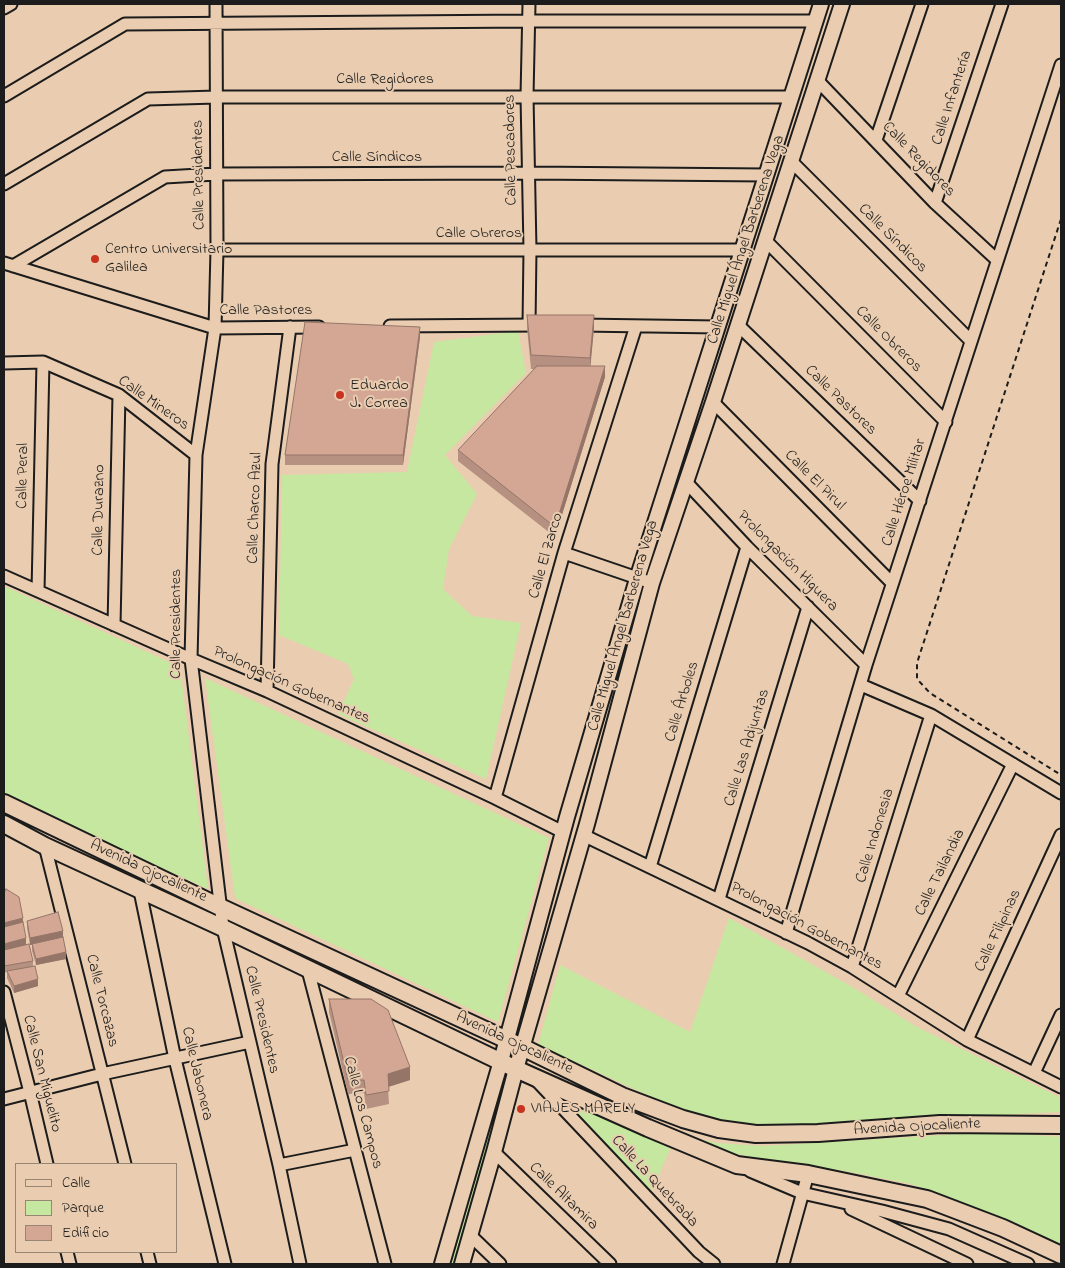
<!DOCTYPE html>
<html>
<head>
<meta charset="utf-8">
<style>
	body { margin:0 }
	#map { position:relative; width:1065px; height:1268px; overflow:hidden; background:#eacdb0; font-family:"Indie Flower",sans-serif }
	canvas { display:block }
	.frame { position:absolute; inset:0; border:5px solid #1c1c1c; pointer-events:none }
	.legend { position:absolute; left:15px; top:1163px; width:162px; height:90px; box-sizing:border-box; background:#eacdb0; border:1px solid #988675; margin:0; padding:6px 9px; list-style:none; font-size:15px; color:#1c1c1c }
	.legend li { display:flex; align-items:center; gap:10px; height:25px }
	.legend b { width:25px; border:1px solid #988675 }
</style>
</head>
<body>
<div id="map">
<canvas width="1065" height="1268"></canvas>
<div class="frame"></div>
<ul class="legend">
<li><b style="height:6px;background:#eacdb0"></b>Calle</li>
<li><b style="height:14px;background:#c6e79f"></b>Parque</li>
<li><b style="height:14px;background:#d4a795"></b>Edificio</li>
</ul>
</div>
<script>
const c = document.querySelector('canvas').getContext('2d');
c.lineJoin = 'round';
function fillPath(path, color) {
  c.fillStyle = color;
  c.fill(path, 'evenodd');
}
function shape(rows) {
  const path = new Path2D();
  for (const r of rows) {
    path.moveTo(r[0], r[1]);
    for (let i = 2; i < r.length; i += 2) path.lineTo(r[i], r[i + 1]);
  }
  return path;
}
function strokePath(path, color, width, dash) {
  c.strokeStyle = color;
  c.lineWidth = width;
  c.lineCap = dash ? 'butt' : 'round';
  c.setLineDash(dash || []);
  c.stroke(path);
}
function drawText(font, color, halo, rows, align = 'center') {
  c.font = font + ' "Indie Flower",sans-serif';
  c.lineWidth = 4;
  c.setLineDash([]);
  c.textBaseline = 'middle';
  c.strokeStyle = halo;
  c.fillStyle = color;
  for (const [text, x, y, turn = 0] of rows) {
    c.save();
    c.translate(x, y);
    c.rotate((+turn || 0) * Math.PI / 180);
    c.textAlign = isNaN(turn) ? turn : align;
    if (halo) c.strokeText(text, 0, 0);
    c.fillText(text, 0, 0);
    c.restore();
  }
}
fillPath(shape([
	[518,331,526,373,445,455,477,494,449,549,443,589,472,616,521,623,486,779,338,714,354,679,348,664,279,635,282,475,407,472,434,342],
	[4,586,180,667,208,889,9,799,4,795],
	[205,678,549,838,498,1022,235,898],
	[729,918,849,985,917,1027,1061,1098,1061,1112,770,1126,698,1118,538,1045,560,965,690,1032],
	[503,1070,511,1071,455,1264,448,1264],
	[557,1095,671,1147,652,1191],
	[674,1132,716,1143,764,1146,992,1132,1061,1137,1061,1245,1013,1222,911,1184,845,1171,782,1163,717,1150]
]), '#c6e79f');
const minor = shape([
	[216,4,217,250,215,328,196,455,191,659,223,928,279,1165,300,1264],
	[4,8,11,4],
	[817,80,935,203,997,260],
	[4,96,125,24,529,21,814,21],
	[876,140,922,4],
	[791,161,971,341],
	[4,184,148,99,216,97,790,97],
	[935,203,1002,4],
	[765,240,946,422],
	[217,250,741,250],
	[4,263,215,328,319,327],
	[13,266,165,177,216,174,529,173,766,175],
	[529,325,530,250,527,96,529,4],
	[580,325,718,327],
	[738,325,920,501],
	[390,326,541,325],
	[4,363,43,362,119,395,196,455],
	[713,402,892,583],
	[686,482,747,547,866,665],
	[564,553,652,583],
	[4,576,191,659,267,691,495,798,563,832],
	[38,591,43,362],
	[114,625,119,395],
	[861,685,931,715,1061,793],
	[267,691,272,464,290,327],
	[495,798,564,553,636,326],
	[583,835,808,943,852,967,967,1040,1061,1087],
	[45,846,125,1164],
	[650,867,747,547],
	[140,891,175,1059,225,1264],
	[719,899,808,607],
	[786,933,866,665,1061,65],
	[852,967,931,715],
	[308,970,385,1264],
	[4,992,30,1092,47,1164],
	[898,996,1013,764],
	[967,1040,1061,835],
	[1034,1073,1061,1015],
	[537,1081,699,1252,714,1264],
	[4,1099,102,1074,250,1042],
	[494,1152,610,1264],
	[279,1165,355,1150],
	[750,1171,802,1193,882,1211,949,1229,1028,1264],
	[851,1209,967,1264],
	[470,1235,500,1264],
	[67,1252,70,1264],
	[147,1252,150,1264],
	[783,1264,808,1174]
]);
const tertiary = shape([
	[442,1264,501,1061,567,817,637,579,821,4],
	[462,1264,494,1152,516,1069,587,824,652,583,713,402,842,4]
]);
const secondary = shape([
	[4,803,220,907,522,1047,622,1096,683,1119,719,1129,756,1134,818,1133,940,1124,1061,1125],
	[4,824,45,846,223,928,516,1069,648,1128,737,1165,808,1174,927,1199,1003,1228,1061,1255]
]);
strokePath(minor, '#1c1c1c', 15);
strokePath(tertiary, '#1c1c1c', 18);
strokePath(secondary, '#1c1c1c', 20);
strokePath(shape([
	[1061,219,917,663,917,679,930,693,1061,775]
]), '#1c1c1c', 2, [5, 4]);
strokePath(minor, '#eacdb0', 11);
strokePath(tertiary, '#eacdb0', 14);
strokePath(secondary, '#eacdb0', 16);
fillPath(shape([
	[527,315,594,328,590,366,605,377,555,537,458,461,458,450,534,369,531,369,527,328],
	[420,337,403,465,285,465,285,455],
	[4,893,23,922,26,944,33,961,33,966,38,986,14,993,7,978,7,972,4,973],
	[27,921,63,938,66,959,36,965,32,951,32,945,30,945,27,928],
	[329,999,410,1080,388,1087,389,1104,366,1109,364,1093,348,1094,329,1012]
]), '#b69080');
fillPath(shape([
	[594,315,594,328,590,371,590,358],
	[420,327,420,337,403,465,403,455],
	[605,366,605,377,555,537,555,527],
	[23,918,23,924,4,930,4,923],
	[63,931,63,938,30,945,30,938],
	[26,938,26,945,4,951,4,944],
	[66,952,66,959,36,965,36,959],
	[38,979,38,986,14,993,14,986],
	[410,1067,410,1080,388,1087,388,1074]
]), '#947568');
const building = shape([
	[527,315,594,315,590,358,531,355,527,315],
	[305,322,420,327,403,455,285,455,305,322],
	[537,366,605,366,555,527,458,450,537,366],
	[6,889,19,897,23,918,4,923,4,893,6,889],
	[58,912,63,931,30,938,27,921,58,912],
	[23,922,26,938,4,944,4,927,23,922],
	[63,937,66,952,36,959,32,944,63,937],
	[29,944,33,961,4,966,4,950,29,944],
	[35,966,38,979,14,986,7,971,35,966],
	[329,999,371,999,388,1010,410,1067,388,1074,389,1091,366,1095,364,1080,348,1080,329,999]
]);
fillPath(building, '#d4a795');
strokePath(building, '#947568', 1);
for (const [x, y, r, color] of [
	[95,259,5,"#c8321e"],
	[340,395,5,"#c8321e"],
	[521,1109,5,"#c8321e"]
]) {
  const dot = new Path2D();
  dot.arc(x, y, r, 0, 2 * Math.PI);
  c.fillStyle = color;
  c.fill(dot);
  strokePath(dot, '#eacdb0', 2);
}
drawText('16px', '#1c1c1c', '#eacdb0', [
	["Calle Regidores",385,80],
	["Calle Infantería",953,98,-72],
	["Calle Pescadores",512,150,-91],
	["Calle Síndicos",377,158],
	["Calle Regidores",918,160,46],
	["Calle Presidentes",200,175,-91],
	["Calle Obreros",479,234],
	["Calle Síndicos",892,239,45],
	["Calle Miguel Ángel Barberena Vega",747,240,-72],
	["Calle Pastores",266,311],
	["Calle Obreros",888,340,45],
	["Calle Pastores",840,401,44],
	["Calle Mineros",153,404,35],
	["Calle Peral",24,476,-89],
	["Calle El Pirul",814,481,45],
	["Calle Héroe Militar",905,493,-72],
	["Calle Charco Azul",256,508,-88],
	["Calle Durazno",100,510,-89],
	["Calle El Zarco",547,556,-74],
	["Prolongación Higuera",787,562,45],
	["Calle Presidentes",177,624,-90],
	["Calle Miguel Ángel Barberena Vega",624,626,-74],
	["Prolongación Gobernantes",291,686,24],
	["Calle Árboles",683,702,-73],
	["Calle Las Adjuntas",748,748,-73],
	["Calle Indonesia",876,836,-73],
	["Avenida Ojocaliente",148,872,25],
	["Calle Tailandia",941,873,-64],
	["Prolongación Gobernantes",806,927,28],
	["Calle Filipinas",999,931,-65],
	["Calle Torcazas",101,1001,76],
	["Calle Presidentes",261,1020,77],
	["Avenida Ojocaliente",514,1044,25],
	["Calle San Miguelito",41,1074,76],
	["Calle Jabonera",196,1074,77],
	["Calle Los Campos",362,1113,75],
	["Avenida Ojocaliente",917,1128,-3],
	["Calle La Quebrada",654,1182,47],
	["Calle Altamira",563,1197,44]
]);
drawText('16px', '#1c1c1c', '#eacdb0', [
	["Centro Universitario",105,250],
	["Galilea",105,268],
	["Eduardo",350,386],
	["J. Correa",350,404],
	["VIAJES MARELY",531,1109]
], 'left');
</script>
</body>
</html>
